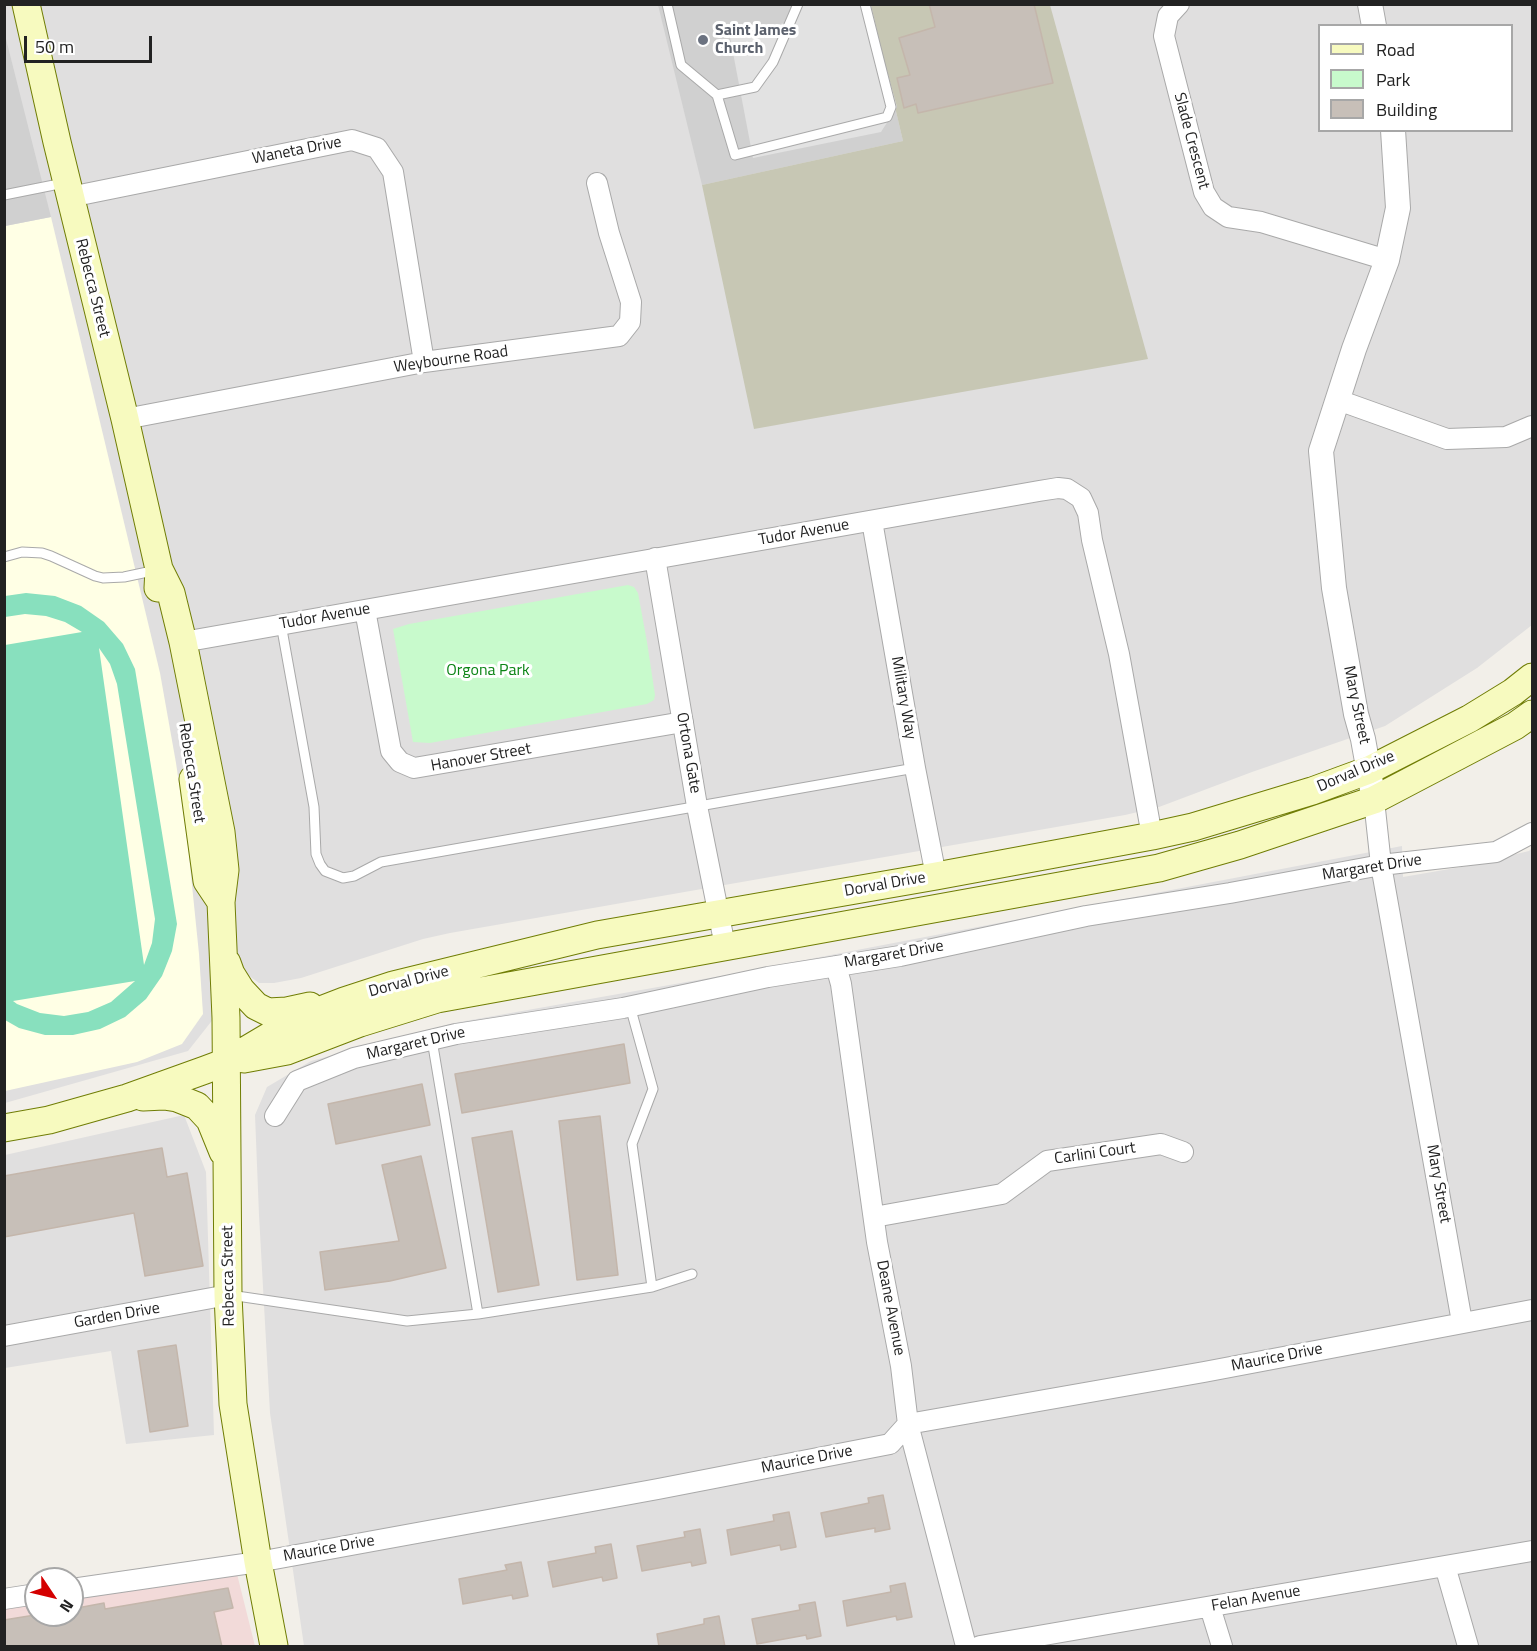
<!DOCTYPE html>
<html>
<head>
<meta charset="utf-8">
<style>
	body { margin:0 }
	#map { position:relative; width:1537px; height:1651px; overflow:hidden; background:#f2efe9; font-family:"Titillium Web",sans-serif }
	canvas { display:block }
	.frame { position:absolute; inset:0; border:6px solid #222; pointer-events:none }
	.legend { position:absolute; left:1318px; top:24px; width:195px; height:108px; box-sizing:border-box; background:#fff; border:2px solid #a7a7a7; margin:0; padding:8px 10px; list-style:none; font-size:18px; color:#222 }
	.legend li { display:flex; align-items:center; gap:12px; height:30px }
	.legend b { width:30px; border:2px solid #a7a7a7 }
	.north { position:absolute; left:24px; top:1567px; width:60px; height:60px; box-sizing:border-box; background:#fff; border:2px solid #a7a7a7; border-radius:50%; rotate:125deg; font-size:16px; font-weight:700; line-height:24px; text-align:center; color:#222 }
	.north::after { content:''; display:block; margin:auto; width:21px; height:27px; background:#d40000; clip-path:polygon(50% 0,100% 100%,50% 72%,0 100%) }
	.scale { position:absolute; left:24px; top:36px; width:128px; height:27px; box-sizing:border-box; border:3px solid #222; border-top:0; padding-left:8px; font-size:18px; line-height:21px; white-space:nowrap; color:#222; -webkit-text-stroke:4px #fff; paint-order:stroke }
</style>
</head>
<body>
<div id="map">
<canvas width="1537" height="1651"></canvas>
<div class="frame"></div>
<ul class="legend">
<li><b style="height:8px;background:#f7fabf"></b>Road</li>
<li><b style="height:16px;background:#c8facc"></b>Park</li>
<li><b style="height:16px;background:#c7bfb8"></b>Building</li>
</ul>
<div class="north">N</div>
<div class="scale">50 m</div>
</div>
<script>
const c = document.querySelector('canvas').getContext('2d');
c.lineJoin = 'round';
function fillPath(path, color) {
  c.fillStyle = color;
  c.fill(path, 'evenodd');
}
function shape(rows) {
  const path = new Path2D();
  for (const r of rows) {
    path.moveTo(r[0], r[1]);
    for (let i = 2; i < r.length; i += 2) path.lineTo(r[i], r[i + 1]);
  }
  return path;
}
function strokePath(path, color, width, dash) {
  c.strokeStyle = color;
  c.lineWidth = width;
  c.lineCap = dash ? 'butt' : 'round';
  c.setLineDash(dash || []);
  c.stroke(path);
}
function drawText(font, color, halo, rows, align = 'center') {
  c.font = font + ' "Titillium Web",sans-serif';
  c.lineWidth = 6;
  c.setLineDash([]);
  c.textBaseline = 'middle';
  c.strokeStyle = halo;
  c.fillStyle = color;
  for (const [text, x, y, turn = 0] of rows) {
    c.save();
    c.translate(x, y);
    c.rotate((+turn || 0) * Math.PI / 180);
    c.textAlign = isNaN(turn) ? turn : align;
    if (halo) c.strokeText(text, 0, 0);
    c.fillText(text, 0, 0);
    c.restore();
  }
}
fillPath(shape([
	[5,5,1532,5,1532,625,1477,668,1385,726,1252,772,1159,807,1125,815,450,933,423,939,301,978,274,983,259,983,248,975,188,1051,5,1103],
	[1320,26,1512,26,1512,130,1320,130],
	[1402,846,1403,877,1467,866,1529,851,1532,848,1532,1646,304,1646,270,1413,259,1215,255,1115,267,1087,311,1061,454,1023,726,975],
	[184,1115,206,1172,214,1435,126,1444,111,1351,5,1368,5,1155]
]), '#e0dfdf');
fillPath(shape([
	[237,1574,255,1646,5,1646,5,1608,36,1604,36,1615,72,1615,72,1598]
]), '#f2dad9');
fillPath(shape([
	[51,217,160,673,176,763,188,846,199,954,203,1014,182,1044,137,1062,5,1091,5,226]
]), '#ffffe5');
fillPath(shape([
	[658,5,871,5,903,141,702,185],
	[4,31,51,217,5,226,4,226]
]), '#d0d0d0');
fillPath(shape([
	[871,5,1050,5,1148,359,754,429,702,185,903,141]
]), '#c7c7b4');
fillPath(shape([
	[628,585,634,587,638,593,647,642,655,695,654,700,647,704,430,743,413,742,393,629,409,624]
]), '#c8facc');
fillPath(shape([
	[26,593,55,596,81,606,104,622,123,644,135,669,177,924,172,951,162,976,146,999,125,1017,100,1029,73,1035,45,1035,19,1028,5,1020,5,645,82,632,65,622,46,616,25,614,5,617,5,596],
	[99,648,110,664,117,684,155,919,152,943,144,965],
	[135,981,111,1002,88,1012,64,1016,40,1013,17,1004,13,1001]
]), '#88e0be');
fillPath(shape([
	[797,5,869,5,897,107,881,132,753,158,730,37,792,21]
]), '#e2e2e2');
const building = shape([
	[929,4,1034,4,1053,83,918,113,916,104,904,108,897,78,910,75,899,38,935,27,929,4],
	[624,1044,630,1083,462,1113,455,1074,624,1044],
	[422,1084,430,1125,336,1144,328,1104,422,1084],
	[600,1116,618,1275,577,1280,559,1121,600,1116],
	[512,1131,539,1285,498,1292,472,1138,512,1131],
	[162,1148,167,1177,187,1173,203,1266,145,1276,134,1213,4,1237,4,1176,162,1148],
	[421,1156,446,1268,390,1281,325,1290,320,1252,399,1241,382,1165,421,1156],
	[176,1345,188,1426,150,1432,138,1351,176,1345],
	[883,1495,890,1529,875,1532,875,1528,826,1537,821,1513,869,1503,868,1498,883,1495],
	[789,1512,796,1547,781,1550,780,1545,731,1555,727,1530,774,1521,773,1515,789,1512],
	[700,1529,706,1563,692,1566,691,1562,642,1571,637,1546,685,1537,684,1532,700,1529],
	[611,1544,617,1578,603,1581,602,1577,553,1587,548,1562,596,1553,595,1547,611,1544],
	[521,1562,528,1596,513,1599,512,1595,463,1604,459,1579,507,1570,505,1565,521,1562],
	[905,1583,912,1617,897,1620,896,1616,847,1626,843,1601,891,1592,890,1586,905,1583],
	[228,1588,233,1608,214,1612,222,1647,4,1647,4,1620,35,1615,72,1615,72,1609,104,1603,105,1609,228,1588],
	[815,1602,821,1636,807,1639,806,1635,757,1644,752,1619,800,1610,799,1605,815,1602],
	[719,1616,725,1647,659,1647,657,1634,704,1624,704,1619,719,1616]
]);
fillPath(building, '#c7bfb8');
strokePath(building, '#c4b6ab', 1.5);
const service = shape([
	[667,4,681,65,717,95,755,87,773,62,798,4],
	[717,95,735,155,887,117,891,107,865,4],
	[4,195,64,183],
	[4,557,22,552,42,553,51,556,95,576,103,578,124,577,157,570],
	[281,624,314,807,316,854,320,864,325,871,343,878,354,876,381,862,915,768],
	[432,1040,478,1314],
	[652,1287,692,1274],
	[230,1295,407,1321,478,1314,652,1287,632,1144,653,1089,630,1006]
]);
const minor = shape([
	[1179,4,1168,16,1164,36,1204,192,1213,207,1228,217,1261,222,1387,260],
	[70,197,352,140,377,148,393,172,424,362],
	[1338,400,1447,439,1506,437,1532,426],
	[125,419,424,362,619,336,630,322,631,302,609,233,597,183],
	[872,521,915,768,936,876],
	[655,558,697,806,725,946],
	[365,610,391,751,400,762,414,768,683,722],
	[183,642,1039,491,1058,488,1067,489,1081,498,1088,513,1092,540,1119,654,1152,836],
	[1374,800,1381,865,1462,1322],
	[836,966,841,984,877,1242,901,1366,908,1424,966,1646],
	[275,1116,297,1081,354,1058,456,1034,623,1008,768,977,900,956,1086,916,1230,893,1381,865,1496,852,1532,833],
	[874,1217,1002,1194,1047,1161,1161,1144,1183,1152],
	[4,1336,228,1295],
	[1445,1566,1468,1646],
	[72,1589,258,1562,658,1489,890,1444,908,1424,1204,1372,1532,1310],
	[4,1599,36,1594],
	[1210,1607,1222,1646],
	[980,1646,1532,1551]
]);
const tertiary = shape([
	[1370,4,1374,26],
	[1374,800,1363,739,1356,714,1334,588,1321,451,1354,349,1387,260,1398,208,1393,130]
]);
const secondary = shape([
	[26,4,57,142,125,419,159,569,158,588],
	[160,571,171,593,183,642,221,832,225,870,221,902,226,1018,228,1295,233,1404,258,1562,274,1646],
	[193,779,207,881,221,902],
	[227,963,231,974,241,990,256,1006,268,1012,287,1011,310,1006],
	[244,1059,287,1051,360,1023,437,999,1159,868,1240,845,1374,800,1515,726,1532,714],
	[143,1097,164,1096,177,1098,197,1106,210,1120,223,1152],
	[4,1128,49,1120,127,1098,205,1070,226,1062,300,1018,344,1001,393,985,597,935,936,876,1152,836,1193,827,1312,791,1369,770,1469,719,1513,692,1532,677]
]);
strokePath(service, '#a9a9a9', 11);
strokePath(minor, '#a9a9a9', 22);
strokePath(tertiary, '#a9a9a9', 26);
strokePath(secondary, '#707d05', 29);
strokePath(service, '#fff', 9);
strokePath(minor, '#fff', 20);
strokePath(tertiary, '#fff', 24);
strokePath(secondary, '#f7fabf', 27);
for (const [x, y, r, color] of [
	[703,40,6,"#6b7280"]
]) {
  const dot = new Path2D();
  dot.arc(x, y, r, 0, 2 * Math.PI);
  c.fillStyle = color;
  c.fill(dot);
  strokePath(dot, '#fff', 2);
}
drawText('bold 16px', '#5b616d', '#fff', [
	["Saint James",715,31],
	["Church",715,49]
], 'left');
drawText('16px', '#222', '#fff', [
	["Slade Crescent",1191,141,75],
	["Waneta Drive",297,151,-11],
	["Rebecca Street",92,288,76],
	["Weybourne Road",451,360,-8],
	["Tudor Avenue",804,533,-10],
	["Tudor Avenue",325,617,-10],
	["Military Way",903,698,80],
	["Mary Street",1356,705,78],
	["Ortona Gate",688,753,80],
	["Hanover Street",481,758,-10],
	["Dorval Drive",1356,772,-23],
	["Rebecca Street",191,773,81],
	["Margaret Drive",1372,868,-9],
	["Dorval Drive",885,885,-10],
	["Margaret Drive",894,955,-10],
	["Dorval Drive",409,982,-15],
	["Margaret Drive",416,1044,-13],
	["Carlini Court",1095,1154,-8],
	["Mary Street",1438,1184,80],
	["Rebecca Street",229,1276,-91],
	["Deane Avenue",890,1308,79],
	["Garden Drive",117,1316,-10],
	["Maurice Drive",1277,1358,-11],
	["Maurice Drive",807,1460,-11],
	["Maurice Drive",329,1549,-10],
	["Felan Avenue",1256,1599,-10]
]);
drawText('16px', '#0c8416', '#fff', [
	["Orgona Park",488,671]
]);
</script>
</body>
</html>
